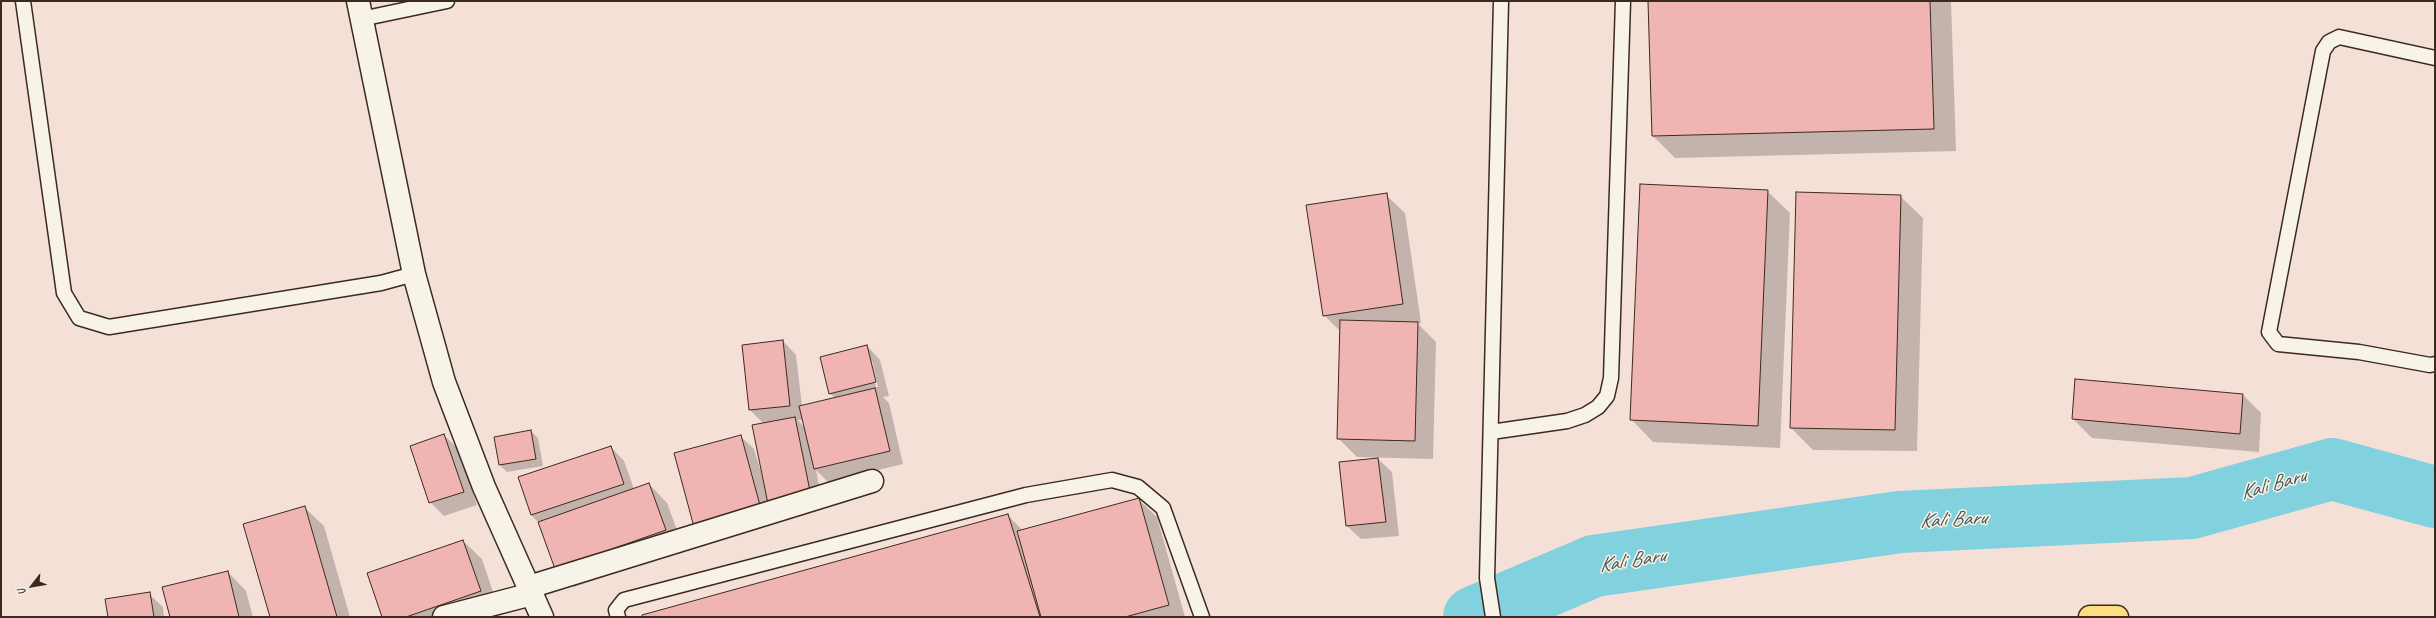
<!DOCTYPE html>
<html>
<head>
<meta charset="utf-8">
<style>
	body { margin:0 }
	#map { position:relative; width:2436px; height:618px; overflow:hidden; background:#f5e0d8; font-family:Caveat,sans-serif }
	canvas { display:block }
	.frame { position:absolute; inset:0; border:2px solid #3b2a1e; pointer-events:none }
	.north { position:absolute; left:12px; top:566px; width:40px; height:40px; -webkit-text-stroke:3px #f7f3e8; paint-order:stroke; rotate:239deg; font-size:11px; font-weight:700; line-height:16px; text-align:center; color:#3b2a1e }
	.north::after { content:''; display:block; margin:auto; width:14px; height:18px; background:#3b2a1e; clip-path:polygon(50% 0,100% 100%,50% 72%,0 100%) }
</style>
</head>
<body>
<div id="map">
<canvas width="2436" height="618"></canvas>
<div class="frame"></div>
<div class="north">U</div>
</div>
<script>
const c = document.querySelector('canvas').getContext('2d');
c.lineJoin = 'round';
function fillPath(path, color) {
  c.fillStyle = color;
  c.fill(path, 'evenodd');
}
function shape(rows) {
  const path = new Path2D();
  for (const r of rows) {
    path.moveTo(r[0], r[1]);
    for (let i = 2; i < r.length; i += 2) path.lineTo(r[i], r[i + 1]);
  }
  return path;
}
function strokePath(path, color, width, dash) {
  c.strokeStyle = color;
  c.lineWidth = width;
  c.lineCap = dash ? 'butt' : 'round';
  c.setLineDash(dash || []);
  c.stroke(path);
}
function drawText(font, color, halo, rows, align = 'center') {
  c.font = font + ' Caveat,sans-serif';
  c.lineWidth = 3;
  c.setLineDash([]);
  c.textBaseline = 'middle';
  c.strokeStyle = halo;
  c.fillStyle = color;
  for (const [text, x, y, turn = 0] of rows) {
    c.save();
    c.translate(x, y);
    c.rotate((+turn || 0) * Math.PI / 180);
    c.textAlign = isNaN(turn) ? turn : align;
    if (halo) c.strokeText(text, 0, 0);
    c.fillText(text, 0, 0);
    c.restore();
  }
}
fillPath(shape([
	[1649,1,1951,1,1956,151,1675,158,1653,136],
	[1767,191,1790,213,1780,448,1653,442,1631,419],
	[1386,195,1405,213,1421,323,1417,323,1436,342,1433,459,1357,457,1338,438,1341,332,1324,315],
	[1900,196,1923,218,1917,451,1813,450,1791,428],
	[783,341,796,355,802,406,835,398,830,393,867,346,880,360,889,396,883,397,889,403,903,464,828,482,816,470,824,509,783,517,773,523,675,453,740,436,754,449,766,488,764,424,750,410],
	[870,361,872,361,878,387,876,387],
	[798,420,803,420,805,428],
	[2243,395,2261,413,2259,452,2092,438,2073,419],
	[531,431,538,438,543,466,507,472,500,465],
	[444,435,458,449,477,505,444,516,430,502],
	[611,447,624,461,634,489,649,484,667,503,684,549,574,587,556,569,539,523,531,515],
	[1377,458,1392,472,1399,536,1361,539,1347,526],
	[1138,499,1157,517,1185,617,643,617,1008,515,1023,531],
	[305,508,324,526,350,617,271,617],
	[463,541,482,559,499,610,478,617,383,617],
	[228,572,246,591,253,617,171,617],
	[149,594,163,607,164,617,109,617]
]), '#0003');
strokePath(shape([
	[1474,617,1594,566,1900,522,2192,508,2332,469,2435,497]
]), '#81d1de', 62);
const building = shape([
	[1648,1,1930,1,1934,129,1652,136,1648,1],
	[1640,184,1768,190,1758,426,1630,420,1640,184],
	[1796,192,1901,195,1895,430,1790,428,1796,192],
	[1387,193,1403,304,1323,316,1306,205,1387,193],
	[1340,320,1418,322,1415,441,1337,439,1340,320],
	[783,340,790,406,749,410,742,345,783,340],
	[867,345,876,382,829,394,820,357,867,345],
	[2075,379,2243,394,2240,434,2072,419,2075,379],
	[875,388,890,451,814,469,799,406,875,388],
	[795,417,811,496,768,504,752,425,795,417],
	[531,430,536,459,499,465,494,437,531,430],
	[444,434,464,492,429,503,410,446,444,434],
	[741,435,761,509,694,527,674,453,741,435],
	[611,446,624,484,531,515,518,477,611,446],
	[1378,458,1386,522,1346,526,1339,462,1378,458],
	[649,483,666,530,555,569,538,522,649,483],
	[1139,498,1169,605,1125,617,1041,617,1017,531,1139,498],
	[305,506,337,617,270,617,243,524,305,506],
	[1008,514,1040,617,642,617,642,615,1008,514],
	[463,540,481,591,406,617,382,617,367,573,463,540],
	[228,571,239,617,170,617,162,587,228,571],
	[150,592,154,617,108,617,105,599,150,592]
]);
fillPath(building, '#f0b5b2');
strokePath(building, '#3b2a1e', 1);
const lane = shape([
	[23,1,64,293,79,318,109,327,381,283,414,274],
	[361,19,447,1],
	[2435,58,2339,37,2329,42,2323,51,2269,332,2278,344,2359,352,2430,365,2435,364],
	[1491,432,1567,421,1585,415,1598,407,1607,396,1611,378,1623,1],
	[618,617,616,610,624,600,1026,495,1112,480,1138,487,1163,508,1202,617],
	[1493,617,1487,578,1501,1]
]);
const street = shape([
	[358,1,414,274,444,382,484,487,542,617],
	[529,587,872,481],
	[444,617,532,594]
]);
const highway = shape([
	[2090,617,2117,617]
]);
strokePath(lane, '#3b2a1e', 17);
strokePath(street, '#3b2a1e', 25);
strokePath(highway, '#3b2a1e', 25);
strokePath(lane, '#f7f3e8', 14);
strokePath(street, '#f7f3e8', 22);
strokePath(highway, '#fddf80', 22);
drawText('italic 21px', '#4c544e', '#f7f3e8', [
	["Kali Baru",2273,485,-16],
	["Kali Baru",1953,520,-3],
	["Kali Baru",1632,561,-9]
]);
</script>
</body>
</html>
